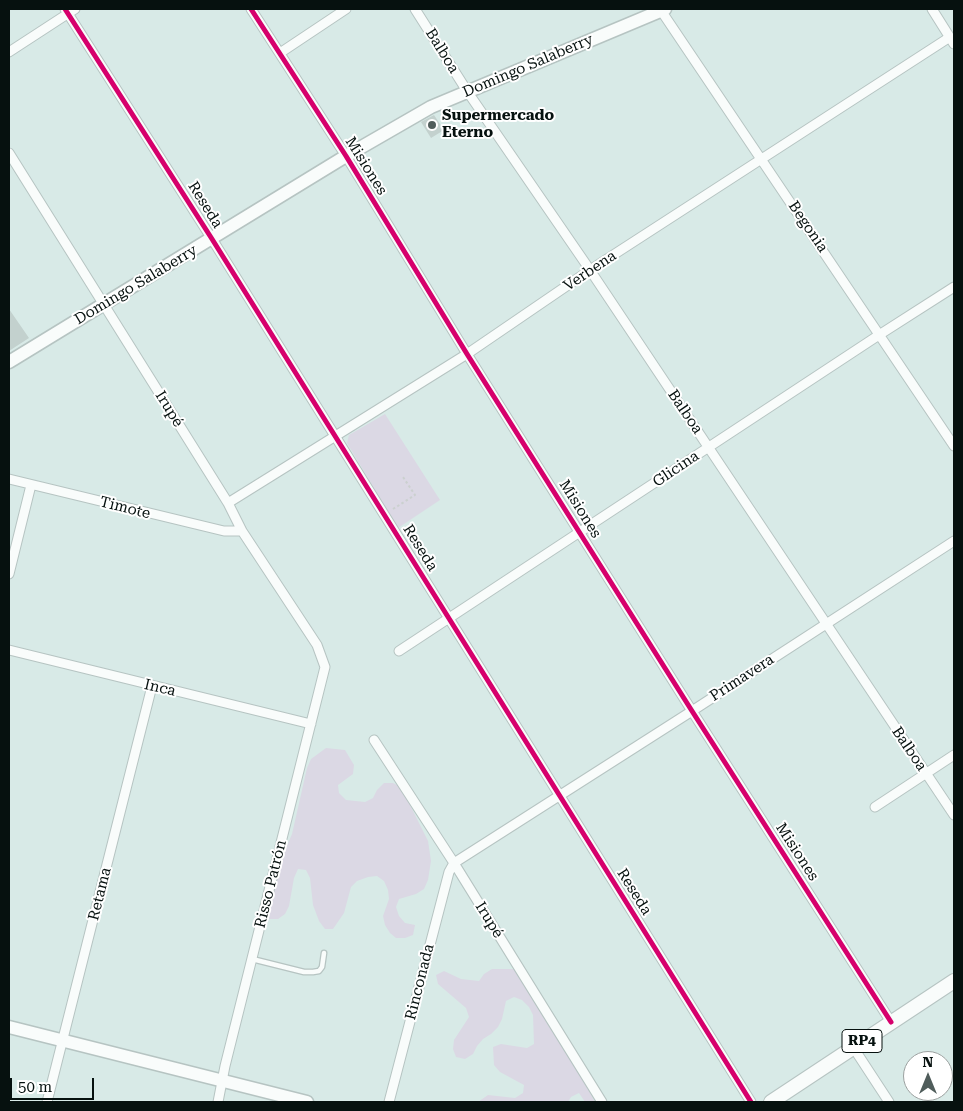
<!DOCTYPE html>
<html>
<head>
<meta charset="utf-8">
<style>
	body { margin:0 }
	#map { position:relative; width:963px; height:1111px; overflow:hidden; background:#d8eae7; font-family:"Roboto Serif",serif }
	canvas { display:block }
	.frame { position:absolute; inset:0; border:10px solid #06110f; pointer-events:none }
	.north { position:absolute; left:903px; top:1051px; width:50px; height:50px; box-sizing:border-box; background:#fff; border:1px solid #9ba09f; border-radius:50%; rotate:0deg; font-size:14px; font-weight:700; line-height:20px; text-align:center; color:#06110f }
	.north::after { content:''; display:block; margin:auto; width:18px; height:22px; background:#505d5b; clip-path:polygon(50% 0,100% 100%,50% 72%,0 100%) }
	.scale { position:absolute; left:10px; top:1078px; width:84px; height:22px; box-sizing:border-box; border:2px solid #06110f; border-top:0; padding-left:6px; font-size:15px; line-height:18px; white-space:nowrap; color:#06110f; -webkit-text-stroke:4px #fff; paint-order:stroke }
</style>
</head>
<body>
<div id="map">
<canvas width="963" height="1111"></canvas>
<div class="frame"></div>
<div class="north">N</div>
<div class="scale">50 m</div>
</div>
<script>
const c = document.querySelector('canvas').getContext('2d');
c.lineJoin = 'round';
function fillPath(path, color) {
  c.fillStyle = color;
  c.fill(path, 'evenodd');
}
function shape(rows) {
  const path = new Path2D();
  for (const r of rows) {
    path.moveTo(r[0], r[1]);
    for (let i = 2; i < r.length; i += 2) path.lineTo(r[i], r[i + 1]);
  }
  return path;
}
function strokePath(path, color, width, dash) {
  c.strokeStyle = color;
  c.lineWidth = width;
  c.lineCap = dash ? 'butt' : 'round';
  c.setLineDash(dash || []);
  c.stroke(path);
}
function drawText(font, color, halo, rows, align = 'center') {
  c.font = font + ' "Roboto Serif",serif';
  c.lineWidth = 4;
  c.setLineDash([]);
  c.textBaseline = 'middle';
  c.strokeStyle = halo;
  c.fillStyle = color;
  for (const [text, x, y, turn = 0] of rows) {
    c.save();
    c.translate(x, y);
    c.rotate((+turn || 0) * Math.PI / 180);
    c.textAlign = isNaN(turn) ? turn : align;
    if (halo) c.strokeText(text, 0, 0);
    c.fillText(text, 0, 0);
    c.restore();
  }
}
fillPath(shape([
	[385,414,440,500,398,528,347,443,349,435],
	[326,748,345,750,354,765,353,774,338,785,339,793,346,800,365,802,373,798,377,790,384,783,393,783,401,787,428,841,431,861,428,880,424,889,416,894,399,899,396,907,399,916,405,923,415,925,413,935,405,938,396,938,390,933,385,925,383,916,389,899,388,890,384,881,377,876,368,877,357,881,351,887,344,913,333,929,325,929,319,921,313,905,310,878,306,870,298,869,294,878,289,906,285,914,278,919,269,919,264,912,277,869,292,834,307,768,311,759],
	[492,969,522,969,595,1102,585,1102,579,1093,571,1097,568,1102,478,1102,488,1095,515,1098,523,1093,524,1085,500,1072,494,1065,493,1047,501,1044,527,1048,534,1044,533,1015,529,1007,522,1000,514,997,506,1001,502,1019,498,1027,491,1034,483,1039,477,1046,473,1054,465,1059,456,1057,453,1049,454,1040,469,1017,466,1008,438,984,436,975,444,971,461,979,479,981,484,974]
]), '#dbd8e4');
fillPath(shape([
	[434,115,444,130,431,138,421,122],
	[9,309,29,338,9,351]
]), '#c3d1ce');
const lane = shape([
	[252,959,304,972,313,972,319,971,322,967,324,953]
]);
const street = shape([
	[65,9,212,239,751,1102],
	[251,9,346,156,467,354,692,711,891,1022],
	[415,9,467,91,590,270,954,815],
	[660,9,954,446],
	[932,9,954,44],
	[9,52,75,9],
	[280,53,346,9],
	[9,153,228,503,242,531,317,645,325,667,225,1066,218,1102],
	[9,479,224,531,242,531],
	[228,503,467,354,590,270,950,37],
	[9,574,31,485],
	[9,650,311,724],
	[399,651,879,335,954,287],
	[374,740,454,863,602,1102],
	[875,807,954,755],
	[853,1047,889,1102],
	[47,1102,152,686],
	[389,1102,449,872,454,863,692,711,954,541]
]);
const secondary = shape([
	[9,362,346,156,431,107,665,9],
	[9,1027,307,1102]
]);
const primary = shape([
	[771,1102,954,981]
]);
strokePath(lane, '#b6c4c2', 7);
strokePath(street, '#b6c4c2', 11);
strokePath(secondary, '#b6c4c2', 15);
strokePath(primary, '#b6c4c2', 16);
strokePath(shape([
	[393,509,415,495,403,477]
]), '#cbd0cf', 2, [2.5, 2.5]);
strokePath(lane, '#f9fcfb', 4.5);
strokePath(street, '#f9fcfb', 9);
strokePath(secondary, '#f9fcfb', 12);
strokePath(primary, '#f9fcfb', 14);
strokePath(shape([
	[65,9,212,239,751,1102],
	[251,9,346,156,467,354,692,711,891,1022]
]), '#d6006c', 5);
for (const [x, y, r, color] of [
	[432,125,5,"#505d5b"]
]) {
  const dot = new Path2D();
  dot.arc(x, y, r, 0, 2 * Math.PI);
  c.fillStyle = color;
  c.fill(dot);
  strokePath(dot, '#fff', 2);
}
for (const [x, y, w] of [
	[862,1041,40]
]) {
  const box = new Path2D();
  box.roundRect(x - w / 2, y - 11.5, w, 23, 4);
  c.fillStyle = '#fff';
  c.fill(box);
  strokePath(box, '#06110f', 1);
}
drawText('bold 14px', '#06110f', null, [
	["RP4",862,1041]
]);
drawText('15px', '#06110f', '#fff', [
	["Balboa",442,51,58],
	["Domingo Salaberry",528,66,-23],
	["Misiones",366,166,58],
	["Reseda",205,205,58],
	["Begonia",808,227,56],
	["Verbena",590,271,-34],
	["Domingo Salaberry",136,285,-31],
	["Irupé",169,409,58],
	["Balboa",685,412,56],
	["Glicina",676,469,-34],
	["Timote",125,508,14],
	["Misiones",580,509,58],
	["Reseda",420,548,58],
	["Primavera",742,678,-33],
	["Inca",160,688,13],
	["Balboa",909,749,56],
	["Misiones",797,852,57],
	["Risso Patrón",271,884,-76],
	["Reseda",634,892,58],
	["Retama",100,894,-76],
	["Irupé",489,920,58],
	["Rinconada",420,982,-76]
]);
drawText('bold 15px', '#06110f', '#fff', [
	["Supermercado",442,116],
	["Eterno",442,133]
], 'left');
</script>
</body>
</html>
